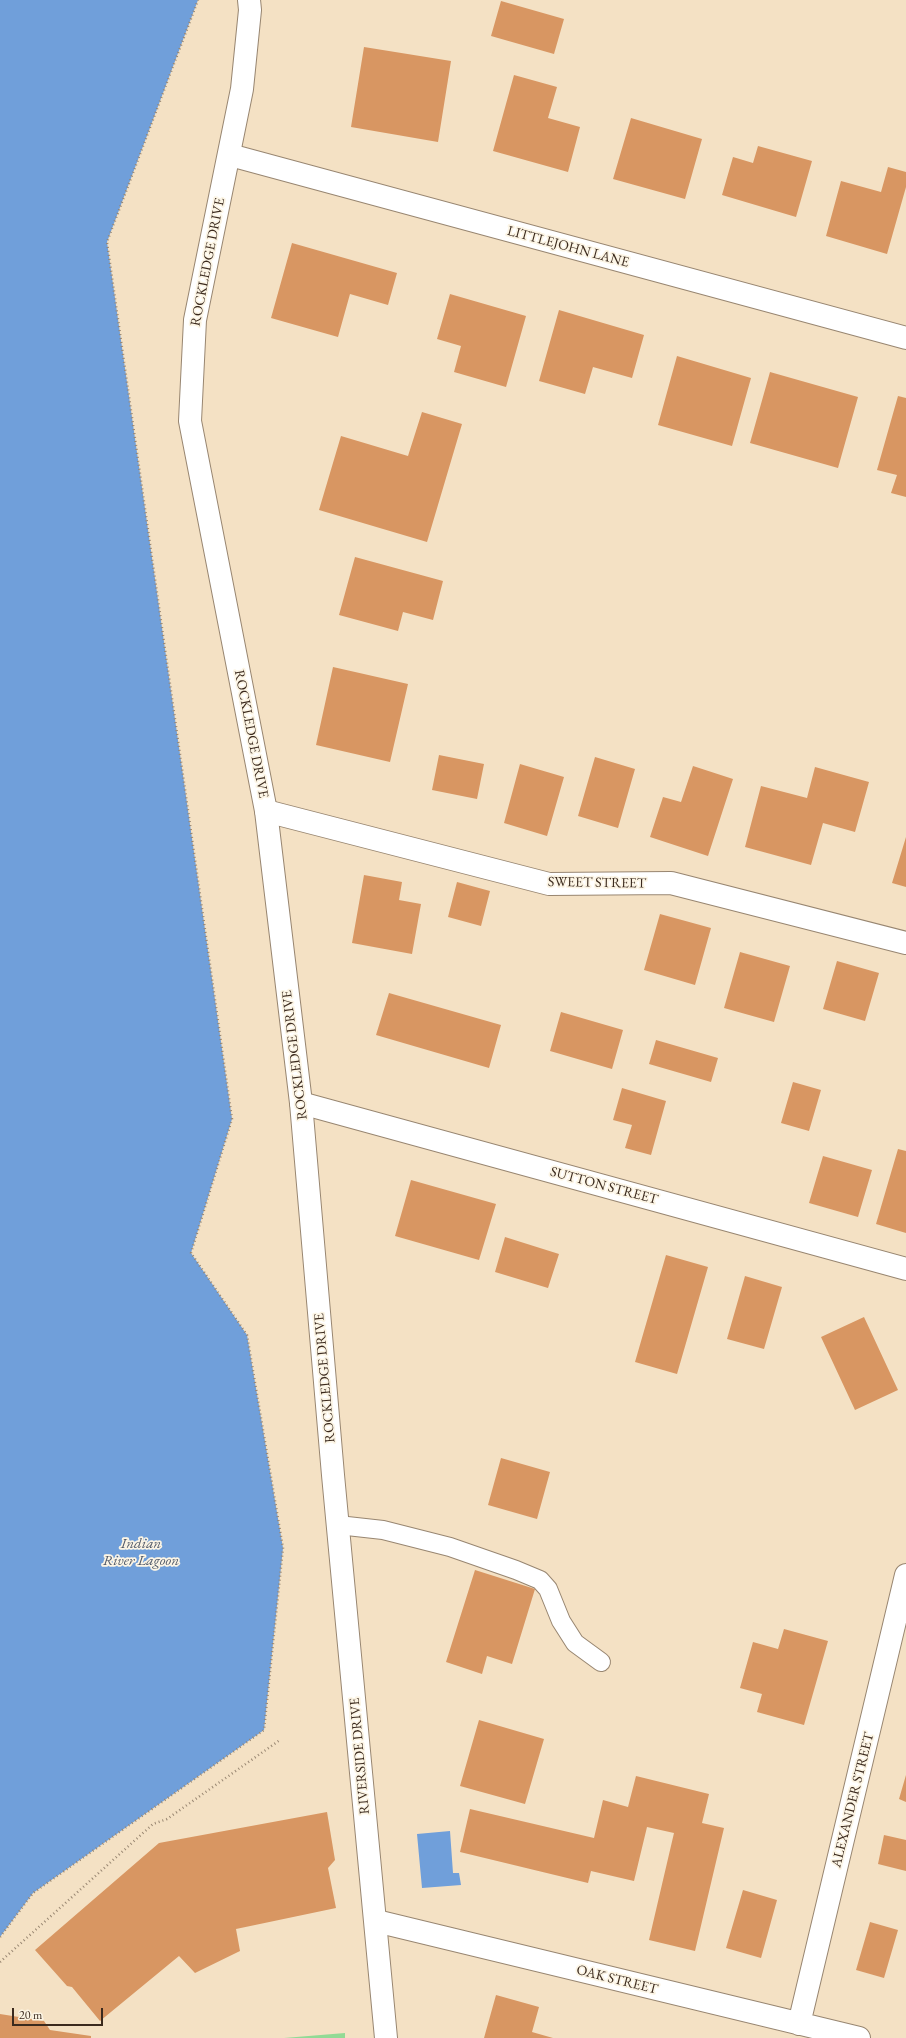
<!DOCTYPE html>
<html>
<head>
<meta charset="utf-8">
<style>
	body { margin:0 }
	#map { position:relative; width:906px; height:2038px; overflow:hidden; background:#f4e1c4; font-family:"EB Garamond",serif }
	canvas { display:block }
	.scale { position:absolute; left:12px; top:2008px; width:91px; height:18px; box-sizing:border-box; border:2px solid #3b2a1e; border-top:0; padding-left:5px; font-size:12px; line-height:14px; white-space:nowrap; color:#3b2a1e; -webkit-text-stroke:3px #fcf5e5; paint-order:stroke }
</style>
</head>
<body>
<div id="map">
<canvas width="906" height="2038"></canvas>
<div class="scale">20 m</div>
</div>
<script>
const c = document.querySelector('canvas').getContext('2d');
c.lineJoin = 'round';
function fillPath(path, color) {
  c.fillStyle = color;
  c.fill(path, 'evenodd');
}
function shape(rows) {
  const path = new Path2D();
  for (const r of rows) {
    path.moveTo(r[0], r[1]);
    for (let i = 2; i < r.length; i += 2) path.lineTo(r[i], r[i + 1]);
  }
  return path;
}
function strokePath(path, color, width, dash) {
  c.strokeStyle = color;
  c.lineWidth = width;
  c.lineCap = dash ? 'butt' : 'round';
  c.setLineDash(dash || []);
  c.stroke(path);
}
function drawText(font, color, halo, rows, align = 'center') {
  c.font = font + ' "EB Garamond",serif';
  c.lineWidth = 3.5;
  c.setLineDash([]);
  c.textBaseline = 'middle';
  c.strokeStyle = halo;
  c.fillStyle = color;
  for (const [text, x, y, turn = 0] of rows) {
    c.save();
    c.translate(x, y);
    c.rotate((+turn || 0) * Math.PI / 180);
    c.textAlign = isNaN(turn) ? turn : align;
    if (halo) c.strokeText(text, 0, 0);
    c.fillText(text, 0, 0);
    c.restore();
  }
}
fillPath(shape([
	[345,2033,345,2038,284,2038]
]), '#92da95');
fillPath(shape([
	[0,0,198,0,107,242,232,1119,191,1253,247,1335,283,1548,264,1730,33,1893,0,1937],
	[450,1831,453,1873,459,1873,461,1885,422,1888,417,1834]
]), '#709fda');
fillPath(shape([
	[501,1,564,19,554,54,491,36],
	[364,47,451,61,438,142,351,127],
	[514,75,557,87,548,118,580,127,568,172,493,151],
	[631,118,702,139,685,199,613,179],
	[758,146,812,161,796,217,722,195,733,157,753,163],
	[888,167,906,172,906,187,887,254,826,236,841,181,881,192],
	[292,243,397,273,388,305,350,294,338,337,271,318],
	[450,294,526,316,506,387,454,372,461,346,437,339],
	[559,310,644,335,632,378,593,367,585,394,539,381],
	[677,356,751,378,732,446,658,425],
	[770,372,858,397,838,468,750,443],
	[898,396,906,398,906,497,891,493,897,475,877,470],
	[422,412,462,424,427,542,319,510,341,436,408,456],
	[355,557,443,581,433,620,403,612,398,631,339,615],
	[333,667,408,684,390,762,316,745],
	[439,755,484,764,477,799,432,790],
	[595,757,635,769,618,828,578,816],
	[520,764,564,777,547,836,504,823],
	[693,766,733,779,708,856,650,837,663,797,681,802],
	[815,767,869,782,855,832,823,823,811,865,745,847,761,786,807,798],
	[906,837,906,887,892,883],
	[364,875,402,882,399,900,421,904,412,954,352,943],
	[457,882,490,891,481,926,448,917],
	[660,914,711,928,695,985,644,970],
	[740,952,790,966,774,1022,724,1008],
	[837,961,879,973,865,1021,823,1009],
	[389,993,501,1025,489,1068,376,1035],
	[561,1012,623,1030,612,1069,550,1051],
	[656,1040,718,1058,711,1082,649,1064],
	[793,1082,821,1090,809,1131,781,1123],
	[622,1088,666,1101,651,1155,625,1148,632,1125,613,1120],
	[898,1149,906,1151,906,1233,876,1224],
	[823,1156,872,1170,858,1217,809,1203],
	[411,1180,496,1204,479,1260,395,1236],
	[505,1237,559,1254,548,1288,495,1272],
	[666,1255,708,1267,677,1374,635,1362],
	[745,1276,782,1287,764,1349,727,1339],
	[864,1317,898,1390,855,1410,821,1337],
	[501,1458,550,1472,537,1519,488,1505],
	[475,1570,535,1589,512,1664,487,1656,482,1674,446,1662],
	[784,1629,828,1641,804,1725,757,1712,762,1694,740,1688,753,1642,778,1649],
	[479,1720,544,1739,525,1804,460,1786],
	[906,1775,906,1802,899,1799],
	[636,1776,709,1794,702,1823,724,1828,695,1951,649,1940,674,1833,647,1827,634,1881,591,1871,588,1883,460,1852,470,1809,594,1838,603,1800,628,1807],
	[327,1812,335,1860,328,1868,336,1908,236,1929,240,1951,195,1973,179,1956,100,2021,72,1987,67,1986,35,1950,159,1843],
	[884,1835,906,1840,906,1871,878,1864],
	[743,1890,777,1900,761,1958,726,1948],
	[870,1922,898,1930,884,1978,856,1970],
	[496,1995,539,2007,532,2032,553,2038,484,2038],
	[0,2014,44,2021,50,2030,91,2036,91,2038,0,2038]
]), '#d89662');
const service = shape([
	[338,1525,383,1530,450,1547,516,1570,540,1580,548,1589,561,1621,575,1643,601,1662]
]);
const minor = shape([
	[230,155,906,338],
	[266,811,549,884,671,883,906,943],
	[301,1103,906,1269],
	[376,1921,859,2038],
	[799,2024,906,1575]
]);
const tertiary = shape([
	[249,0,250,10,242,89,195,320,190,421,266,811,301,1103,333,1475,386,2038]
]);
strokePath(service, '#988671', 20);
strokePath(minor, '#988671', 24);
strokePath(tertiary, '#988671', 24);
strokePath(shape([
	[0,1937,33,1893,264,1730,283,1548,247,1335,191,1253,232,1119,107,242,198,0],
	[0,1962,153,1824,167,1819,280,1740]
]), '#988671', 2.5, [1, 3]);
strokePath(service, '#fff', 18);
strokePath(minor, '#fff', 22);
strokePath(tertiary, '#fff', 22);
drawText('14px', '#3b2a1e', '#fcf5e5', [
	["LITTLEJOHN LANE",568,247,15],
	["ROCKLEDGE DRIVE",208,262,-79],
	["ROCKLEDGE DRIVE",251,734,79],
	["SWEET STREET",597,883,1],
	["ROCKLEDGE DRIVE",295,1055,-97],
	["SUTTON STREET",604,1186,15],
	["ROCKLEDGE DRIVE",325,1378,-95],
	["RIVERSIDE DRIVE",360,1756,-95],
	["ALEXANDER STREET",853,1800,-76],
	["OAK STREET",617,1980,14]
]);
drawText('italic 15px', '#505969', '#fcf5e5', [
	["Indian",141,1544],
	["River Lagoon",141,1561]
]);
</script>
</body>
</html>
